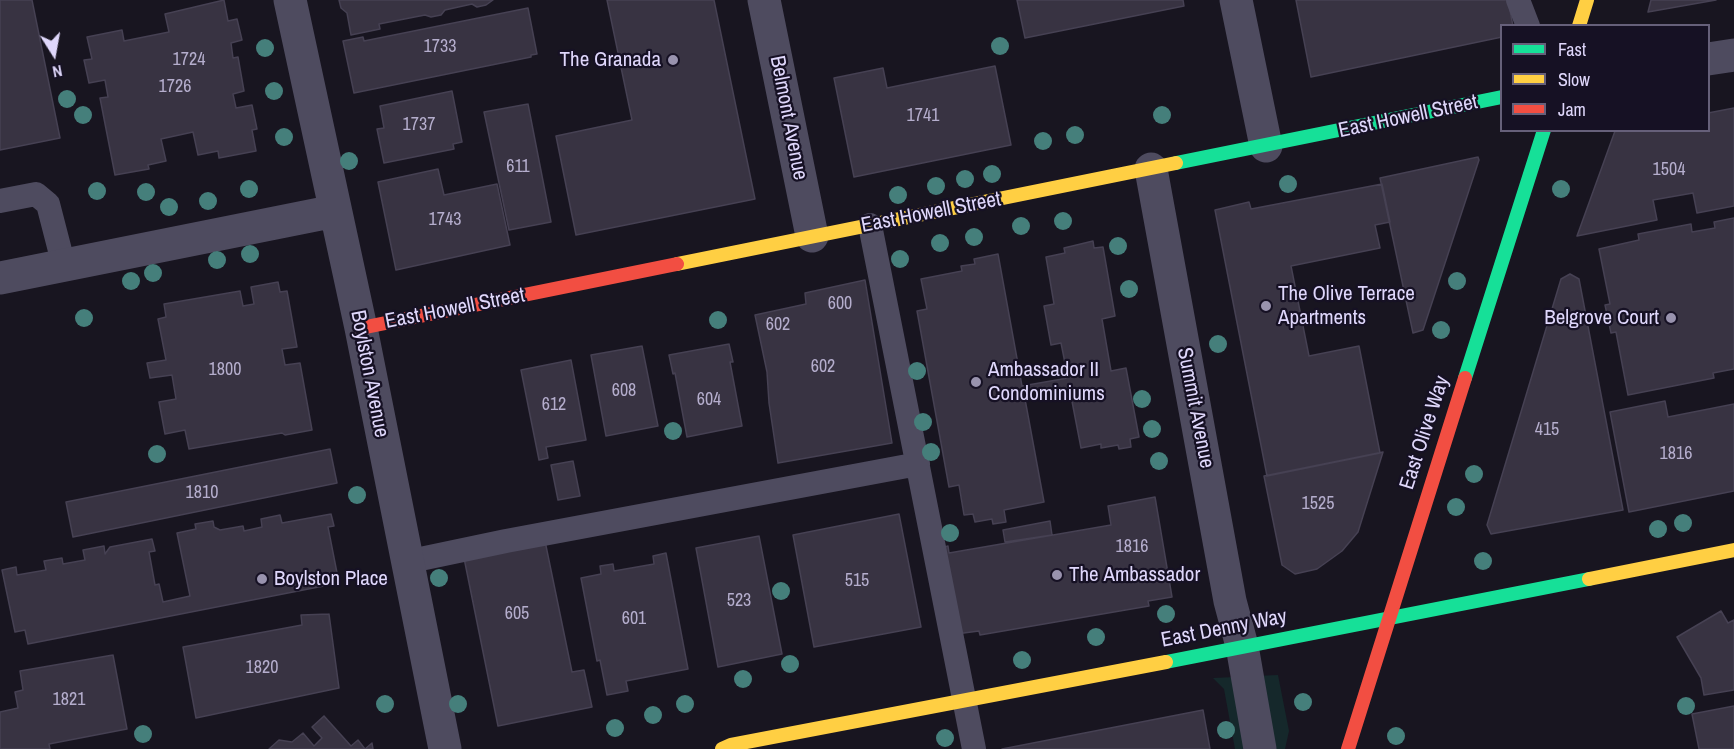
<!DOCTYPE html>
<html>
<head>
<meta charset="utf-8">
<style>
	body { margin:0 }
	#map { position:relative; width:1734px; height:749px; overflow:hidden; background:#181520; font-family:"Archivo Narrow",sans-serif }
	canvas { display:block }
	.legend { position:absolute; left:1500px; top:24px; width:210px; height:108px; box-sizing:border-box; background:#161124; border:2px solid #66607a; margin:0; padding:8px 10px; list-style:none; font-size:18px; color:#dfd7fb }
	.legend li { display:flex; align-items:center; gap:12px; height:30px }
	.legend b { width:30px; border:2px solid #66607a }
	.north { position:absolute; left:24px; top:24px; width:60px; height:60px; -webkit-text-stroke:4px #161124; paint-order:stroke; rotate:169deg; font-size:16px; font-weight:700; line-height:24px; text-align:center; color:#dfd7fb }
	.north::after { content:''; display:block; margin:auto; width:21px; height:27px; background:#dfd7fb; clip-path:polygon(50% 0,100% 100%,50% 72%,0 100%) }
</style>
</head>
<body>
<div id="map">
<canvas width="1734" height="749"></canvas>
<ul class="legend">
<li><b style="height:8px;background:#16e098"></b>Fast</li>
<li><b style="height:8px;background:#ffcf43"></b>Slow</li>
<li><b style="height:8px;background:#f24e42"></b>Jam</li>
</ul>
<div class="north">N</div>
</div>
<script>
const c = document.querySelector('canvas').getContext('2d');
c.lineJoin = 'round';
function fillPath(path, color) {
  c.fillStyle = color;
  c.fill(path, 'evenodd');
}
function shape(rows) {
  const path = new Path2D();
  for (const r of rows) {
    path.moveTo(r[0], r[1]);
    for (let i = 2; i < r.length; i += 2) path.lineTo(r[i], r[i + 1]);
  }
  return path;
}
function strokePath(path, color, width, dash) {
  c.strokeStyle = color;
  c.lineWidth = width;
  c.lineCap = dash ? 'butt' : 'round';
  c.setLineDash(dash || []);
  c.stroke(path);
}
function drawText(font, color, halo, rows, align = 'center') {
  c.font = font + ' "Archivo Narrow",sans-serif';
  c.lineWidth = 4.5;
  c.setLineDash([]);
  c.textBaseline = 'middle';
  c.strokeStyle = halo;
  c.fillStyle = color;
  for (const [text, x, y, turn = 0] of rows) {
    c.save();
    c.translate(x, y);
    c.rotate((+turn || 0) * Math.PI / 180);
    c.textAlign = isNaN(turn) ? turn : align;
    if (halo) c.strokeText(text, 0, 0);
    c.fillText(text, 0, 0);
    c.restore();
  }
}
fillPath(shape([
	[1278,675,1289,731,1285,749,1235,749,1224,689,1213,678]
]), '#15282b');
const building = shape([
	[0,0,32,0,60,138,0,150,0,0],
	[224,0,228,21,237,19,242,40,231,43,233,58,238,57,244,91,233,94,236,108,252,105,257,129,252,130,256,151,219,158,218,151,198,155,193,132,161,139,166,161,148,165,149,169,115,175,100,98,108,97,105,80,89,83,84,60,92,59,87,37,122,30,124,41,169,32,165,14,224,0],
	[339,0,493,0,486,5,477,7,472,4,445,10,441,15,431,17,425,15,379,24,380,29,351,35,347,13,341,8,339,0],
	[607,0,714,0,755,199,576,235,556,136,632,120,607,0],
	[1017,0,1183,0,1184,6,1025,38,1017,0],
	[1296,0,1508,0,1513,26,1502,26,1502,37,1311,77,1296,0],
	[1651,0,1716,0,1648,12,1651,0],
	[528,8,537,54,531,55,531,57,354,93,343,41,363,37,364,41,528,8],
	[995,66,1011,145,854,177,834,78,883,68,887,88,995,66],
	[452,91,462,142,453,144,454,149,384,163,377,129,384,128,380,106,452,91],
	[528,104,551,222,509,230,484,112,528,104],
	[1734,108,1734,206,1697,213,1693,193,1653,200,1657,220,1577,236,1615,131,1708,130,1708,113,1734,108],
	[1478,157,1479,160,1423,330,1413,333,1380,178,1478,157],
	[438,169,444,195,497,184,510,245,396,270,378,182,438,169],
	[1382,184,1390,222,1375,225,1380,248,1291,266,1309,356,1359,346,1380,453,1267,476,1215,210,1249,202,1251,209,1382,184],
	[1734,218,1734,369,1713,373,1714,378,1628,395,1616,332,1611,333,1605,305,1610,304,1599,249,1639,240,1638,234,1691,224,1692,232,1715,228,1714,222,1734,218],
	[1093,241,1094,248,1103,247,1115,316,1102,319,1111,371,1126,368,1139,437,1130,439,1131,447,1119,449,1118,445,1101,448,1101,444,1081,448,1070,391,1025,399,1044,502,1004,510,1006,522,993,524,992,519,975,522,973,514,964,515,959,485,949,487,917,311,927,309,921,279,962,271,961,266,975,264,974,259,998,254,1022,386,1068,378,1061,343,1051,345,1044,306,1054,304,1046,257,1065,253,1064,248,1093,241],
	[1570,274,1579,279,1623,510,1491,534,1487,525,1561,279,1570,274],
	[865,280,892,443,778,463,769,403,767,372,755,315,806,304,805,293,865,280],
	[278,282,280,292,287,291,297,347,282,349,285,365,300,363,312,430,285,435,282,433,189,449,185,430,165,434,159,402,176,399,172,375,150,378,147,363,166,360,158,319,166,317,164,304,240,291,243,306,254,304,251,287,278,282],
	[729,344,733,362,730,362,742,426,687,437,675,373,673,374,669,355,729,344],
	[642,346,658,426,606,436,591,355,642,346],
	[571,360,586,440,546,447,548,458,539,460,521,370,571,360],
	[1665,401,1668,417,1734,404,1734,491,1629,512,1610,412,1665,401],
	[330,449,337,483,73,537,66,502,330,449],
	[1383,452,1358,532,1342,551,1317,569,1295,574,1282,565,1264,476,1383,452],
	[573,461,580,496,558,500,551,465,573,461],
	[1155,497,1172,597,1148,601,1149,606,980,635,979,631,956,634,941,548,948,546,949,553,1111,525,1108,506,1155,497],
	[331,514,334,526,328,527,339,583,28,644,25,630,15,632,2,570,16,567,17,575,46,570,44,561,62,558,63,564,85,560,83,550,104,546,105,554,110,547,152,539,155,551,149,552,155,585,159,584,163,602,190,596,177,533,196,529,195,524,213,521,214,527,220,530,243,526,244,531,262,527,261,519,280,515,282,523,331,514],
	[899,514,921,627,814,647,793,535,899,514],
	[1050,521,1052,535,1005,542,1003,530,1050,521],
	[759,536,782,654,718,667,696,548,759,536],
	[545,541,572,672,584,670,592,707,498,726,464,558,545,541],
	[666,553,688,669,626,681,628,691,607,695,600,660,597,661,581,578,601,574,600,566,613,564,614,571,654,564,653,556,666,553],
	[1721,611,1728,623,1734,620,1734,690,1704,695,1701,678,1677,637,1721,611],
	[329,614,339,688,196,718,183,647,302,625,301,615,329,614],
	[113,655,127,729,49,744,50,749,0,749,0,712,18,708,15,692,23,690,20,671,113,655],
	[1734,706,1734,749,1699,749,1692,714,1734,706],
	[1203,710,1210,749,1002,749,1203,710],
	[324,716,351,746,358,740,365,749,372,743,373,749,269,749,279,740,292,742,303,733,314,746,322,738,312,727,324,716]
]);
fillPath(building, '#383342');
strokePath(building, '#464153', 1.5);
strokePath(shape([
	[1518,0,1528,26],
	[0,201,36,194,48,204,64,266],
	[870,225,974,749],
	[406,562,506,541,918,464]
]), '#4e4b5f', 24);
strokePath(shape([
	[290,0,361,328,445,749],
	[764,0,812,236],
	[1236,0,1266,146],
	[1708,59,1734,55],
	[1151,169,1230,601,1242,646,1260,749],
	[0,278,335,211]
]), '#4e4b5f', 33);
strokePath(shape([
	[1176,163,1502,97],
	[1465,378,1544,130],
	[1166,662,1589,579]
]), '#16e098', 14);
strokePath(shape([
	[1579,26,1587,0],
	[677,264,1176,163],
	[1589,579,1734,550],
	[722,749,731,745,1166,662]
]), '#ffcf43', 14);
strokePath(shape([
	[361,328,677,264],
	[1348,749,1465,378]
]), '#f24e42', 14);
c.fillStyle = '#457f7b';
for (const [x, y] of [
	[1000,46],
	[265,48],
	[274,91],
	[67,99],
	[83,115],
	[1162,115],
	[1075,135],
	[284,137],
	[1043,141],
	[349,161],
	[992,174],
	[965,179],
	[1288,184],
	[936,186],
	[249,189],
	[1561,189],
	[97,191],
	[146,192],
	[898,195],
	[208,201],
	[169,207],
	[1063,221],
	[1021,226],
	[974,237],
	[940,243],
	[1118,246],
	[250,254],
	[900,259],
	[217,260],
	[153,273],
	[131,281],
	[1457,281],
	[1129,289],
	[84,318],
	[718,320],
	[1441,330],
	[1218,344],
	[917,371],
	[1142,399],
	[923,422],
	[1152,429],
	[673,431],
	[931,452],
	[157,454],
	[1159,461],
	[1474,474],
	[357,495],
	[1456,507],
	[1683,523],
	[1658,529],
	[950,533],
	[1483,561],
	[439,578],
	[781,591],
	[1166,614],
	[1096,637],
	[1022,660],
	[790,664],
	[743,679],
	[1303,702],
	[385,704],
	[458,704],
	[685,704],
	[1686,706],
	[653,715],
	[615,728],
	[1226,730],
	[143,734],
	[1396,736],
	[945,738]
]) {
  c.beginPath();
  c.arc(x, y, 9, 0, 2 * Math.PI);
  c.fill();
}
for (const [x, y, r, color] of [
	[673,60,6,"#9993ae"],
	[1266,306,6,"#9993ae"],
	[1671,318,6,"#9993ae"],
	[976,382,6,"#9993ae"],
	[1057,575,6,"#9993ae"],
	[262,579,6,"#9993ae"]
]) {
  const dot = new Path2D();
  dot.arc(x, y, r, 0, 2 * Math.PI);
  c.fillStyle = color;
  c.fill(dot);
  strokePath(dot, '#161124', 2);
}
drawText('18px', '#b5aecd', null, [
	["1733",440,47],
	["1724",189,60],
	["1726",175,87],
	["1741",923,116],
	["1737",419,125],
	["611",518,167],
	["1504",1669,170],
	["1743",445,220],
	["600",840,304],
	["602",778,325],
	["602",823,367],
	["1800",225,370],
	["608",624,391],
	["604",709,400],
	["612",554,405],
	["415",1547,430],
	["1816",1676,454],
	["1810",202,493],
	["1525",1318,504],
	["1816",1132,547],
	["515",857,581],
	["523",739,601],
	["605",517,614],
	["601",634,619],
	["1820",262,668],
	["1821",69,700]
]);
drawText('21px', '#dfd7fb', '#161124', [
	["The Granada",661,60,"right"],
	["The Olive Terrace",1278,294],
	["Apartments",1278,318],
	["Belgrove Court",1659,318,"right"],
	["Ambassador II",988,370],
	["Condominiums",988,394],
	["The Ambassador",1069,575],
	["Boylston Place",274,579]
], 'left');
drawText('21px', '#dfd7fb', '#161124', [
	["East Howell Street",1408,117,-12],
	["Belmont Avenue",788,118,79],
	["East Howell Street",931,213,-11],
	["East Howell Street",455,309,-11],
	["Boylston Avenue",369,374,79],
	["Summit Avenue",1195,408,79],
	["East Olive Way",1425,433,-72],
	["East Denny Way",1224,629,-11]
]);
</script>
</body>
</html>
